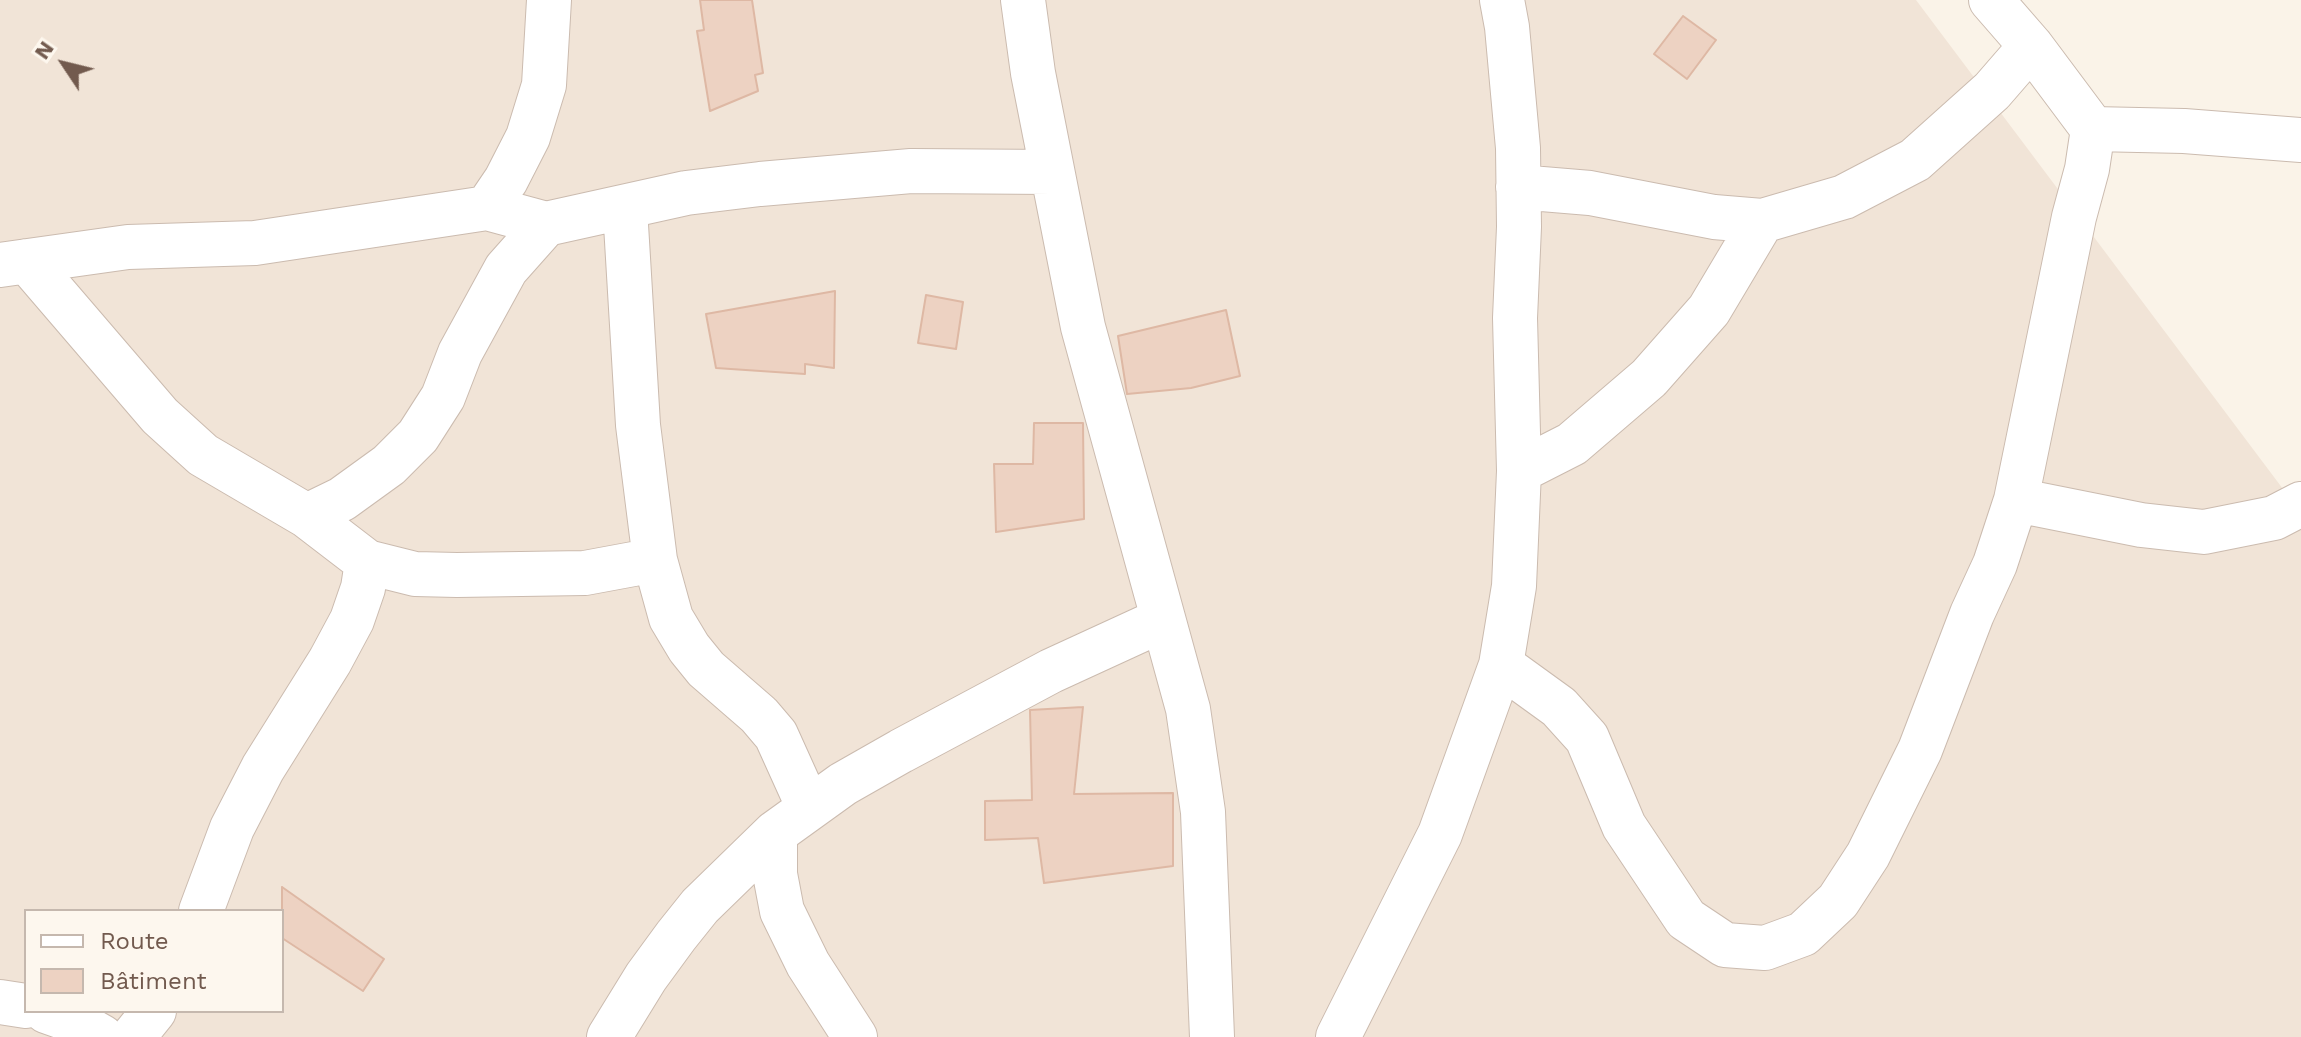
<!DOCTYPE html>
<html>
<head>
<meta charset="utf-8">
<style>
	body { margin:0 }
	#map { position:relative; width:2301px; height:1037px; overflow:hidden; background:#faf3e8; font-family:"Work Sans",sans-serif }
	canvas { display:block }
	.legend { position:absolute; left:24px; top:909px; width:260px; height:104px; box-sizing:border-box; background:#fdf7ee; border:2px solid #c5b8ae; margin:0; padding:10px 14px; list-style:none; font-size:24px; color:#725a4e }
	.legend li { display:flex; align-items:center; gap:16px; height:40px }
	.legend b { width:40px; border:2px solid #c5b8ae }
	.north { position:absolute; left:24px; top:24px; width:80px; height:80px; -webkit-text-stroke:6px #fdf7ee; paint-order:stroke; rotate:305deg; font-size:22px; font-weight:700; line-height:32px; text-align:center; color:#725a4e }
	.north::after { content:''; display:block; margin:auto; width:28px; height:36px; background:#725a4e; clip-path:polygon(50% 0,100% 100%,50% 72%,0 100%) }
</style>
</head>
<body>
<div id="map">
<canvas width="2301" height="1037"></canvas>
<ul class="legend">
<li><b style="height:10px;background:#fff"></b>Route</li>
<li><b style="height:22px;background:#edd2c2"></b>Bâtiment</li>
</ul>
<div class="north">N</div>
</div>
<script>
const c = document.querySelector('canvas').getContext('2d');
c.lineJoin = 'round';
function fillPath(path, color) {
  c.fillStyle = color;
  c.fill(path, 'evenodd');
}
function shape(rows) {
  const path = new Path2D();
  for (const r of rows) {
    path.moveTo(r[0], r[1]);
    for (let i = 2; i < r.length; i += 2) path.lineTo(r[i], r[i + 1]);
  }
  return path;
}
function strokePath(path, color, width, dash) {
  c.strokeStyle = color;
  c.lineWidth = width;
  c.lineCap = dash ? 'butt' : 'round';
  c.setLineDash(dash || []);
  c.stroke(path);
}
fillPath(shape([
	[0,0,1916,0,2301,513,2301,1037,0,1037],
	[26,911,282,911,282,1011,26,1011]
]), '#f1e4d7');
const building = shape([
	[700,0,752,0,763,73,755,75,758,91,710,111,697,31,704,30,700,0],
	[1683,16,1716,40,1687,79,1654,54,1683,16],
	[835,291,834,368,805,364,805,374,716,368,706,314,835,291],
	[926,295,963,302,956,349,918,343,926,295],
	[1226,310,1240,376,1191,388,1127,394,1118,336,1226,310],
	[1034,423,1083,423,1084,519,996,532,994,464,1033,464,1034,423],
	[1083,707,1074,794,1173,793,1173,866,1044,883,1038,838,985,840,985,801,1032,800,1030,710,1083,707],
	[282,887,384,959,363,991,282,938,282,887]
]);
fillPath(building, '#edd2c2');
strokePath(building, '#deb8a4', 2);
const minor = shape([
	[1023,0,1033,73,1083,327,1188,709,1203,812,1212,1037],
	[2093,129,2184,131,2301,140],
	[1518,187,1590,193,1714,217,1762,221,1844,197,1915,160,1992,91,2031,46],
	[487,208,506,180,528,137,544,85,549,0],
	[625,208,638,425,655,560,671,618,689,648,706,669,759,715,776,735,809,808],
	[27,261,160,416,203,455,307,516,367,562,415,574,457,575,585,573,655,560],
	[0,265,128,247,255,243,487,208,546,224,686,193,760,184,911,171,1052,172],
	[1519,471,1572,444,1649,378,1709,310,1762,221],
	[2016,500,2141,525,2204,532,2274,518,2301,504],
	[307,516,342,499,389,465,418,436,443,397,460,353,506,269,546,224],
	[1501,665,1559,707,1587,738,1624,826,1686,919,1725,945,1765,948,1803,934,1838,901,1868,855,1920,750,1972,614,1995,564,2016,500,2074,217,2087,169,2093,129,2031,46,1991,0],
	[775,833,775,874,782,911,808,964,855,1037],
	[201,911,232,828,263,768,330,661,352,620,363,588,367,562],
	[0,1002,26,1006],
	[46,1011,74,1021,102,1037],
	[133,1037,154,1011],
	[609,1037,646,977,676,936,700,906,775,833,843,784,901,751,1051,671,1162,620],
	[1338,1037,1440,834,1501,665,1514,586,1519,471,1515,318,1519,227,1518,148,1507,27,1502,0]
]);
strokePath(minor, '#cbbbaf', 46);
strokePath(minor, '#fff', 44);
</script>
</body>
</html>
